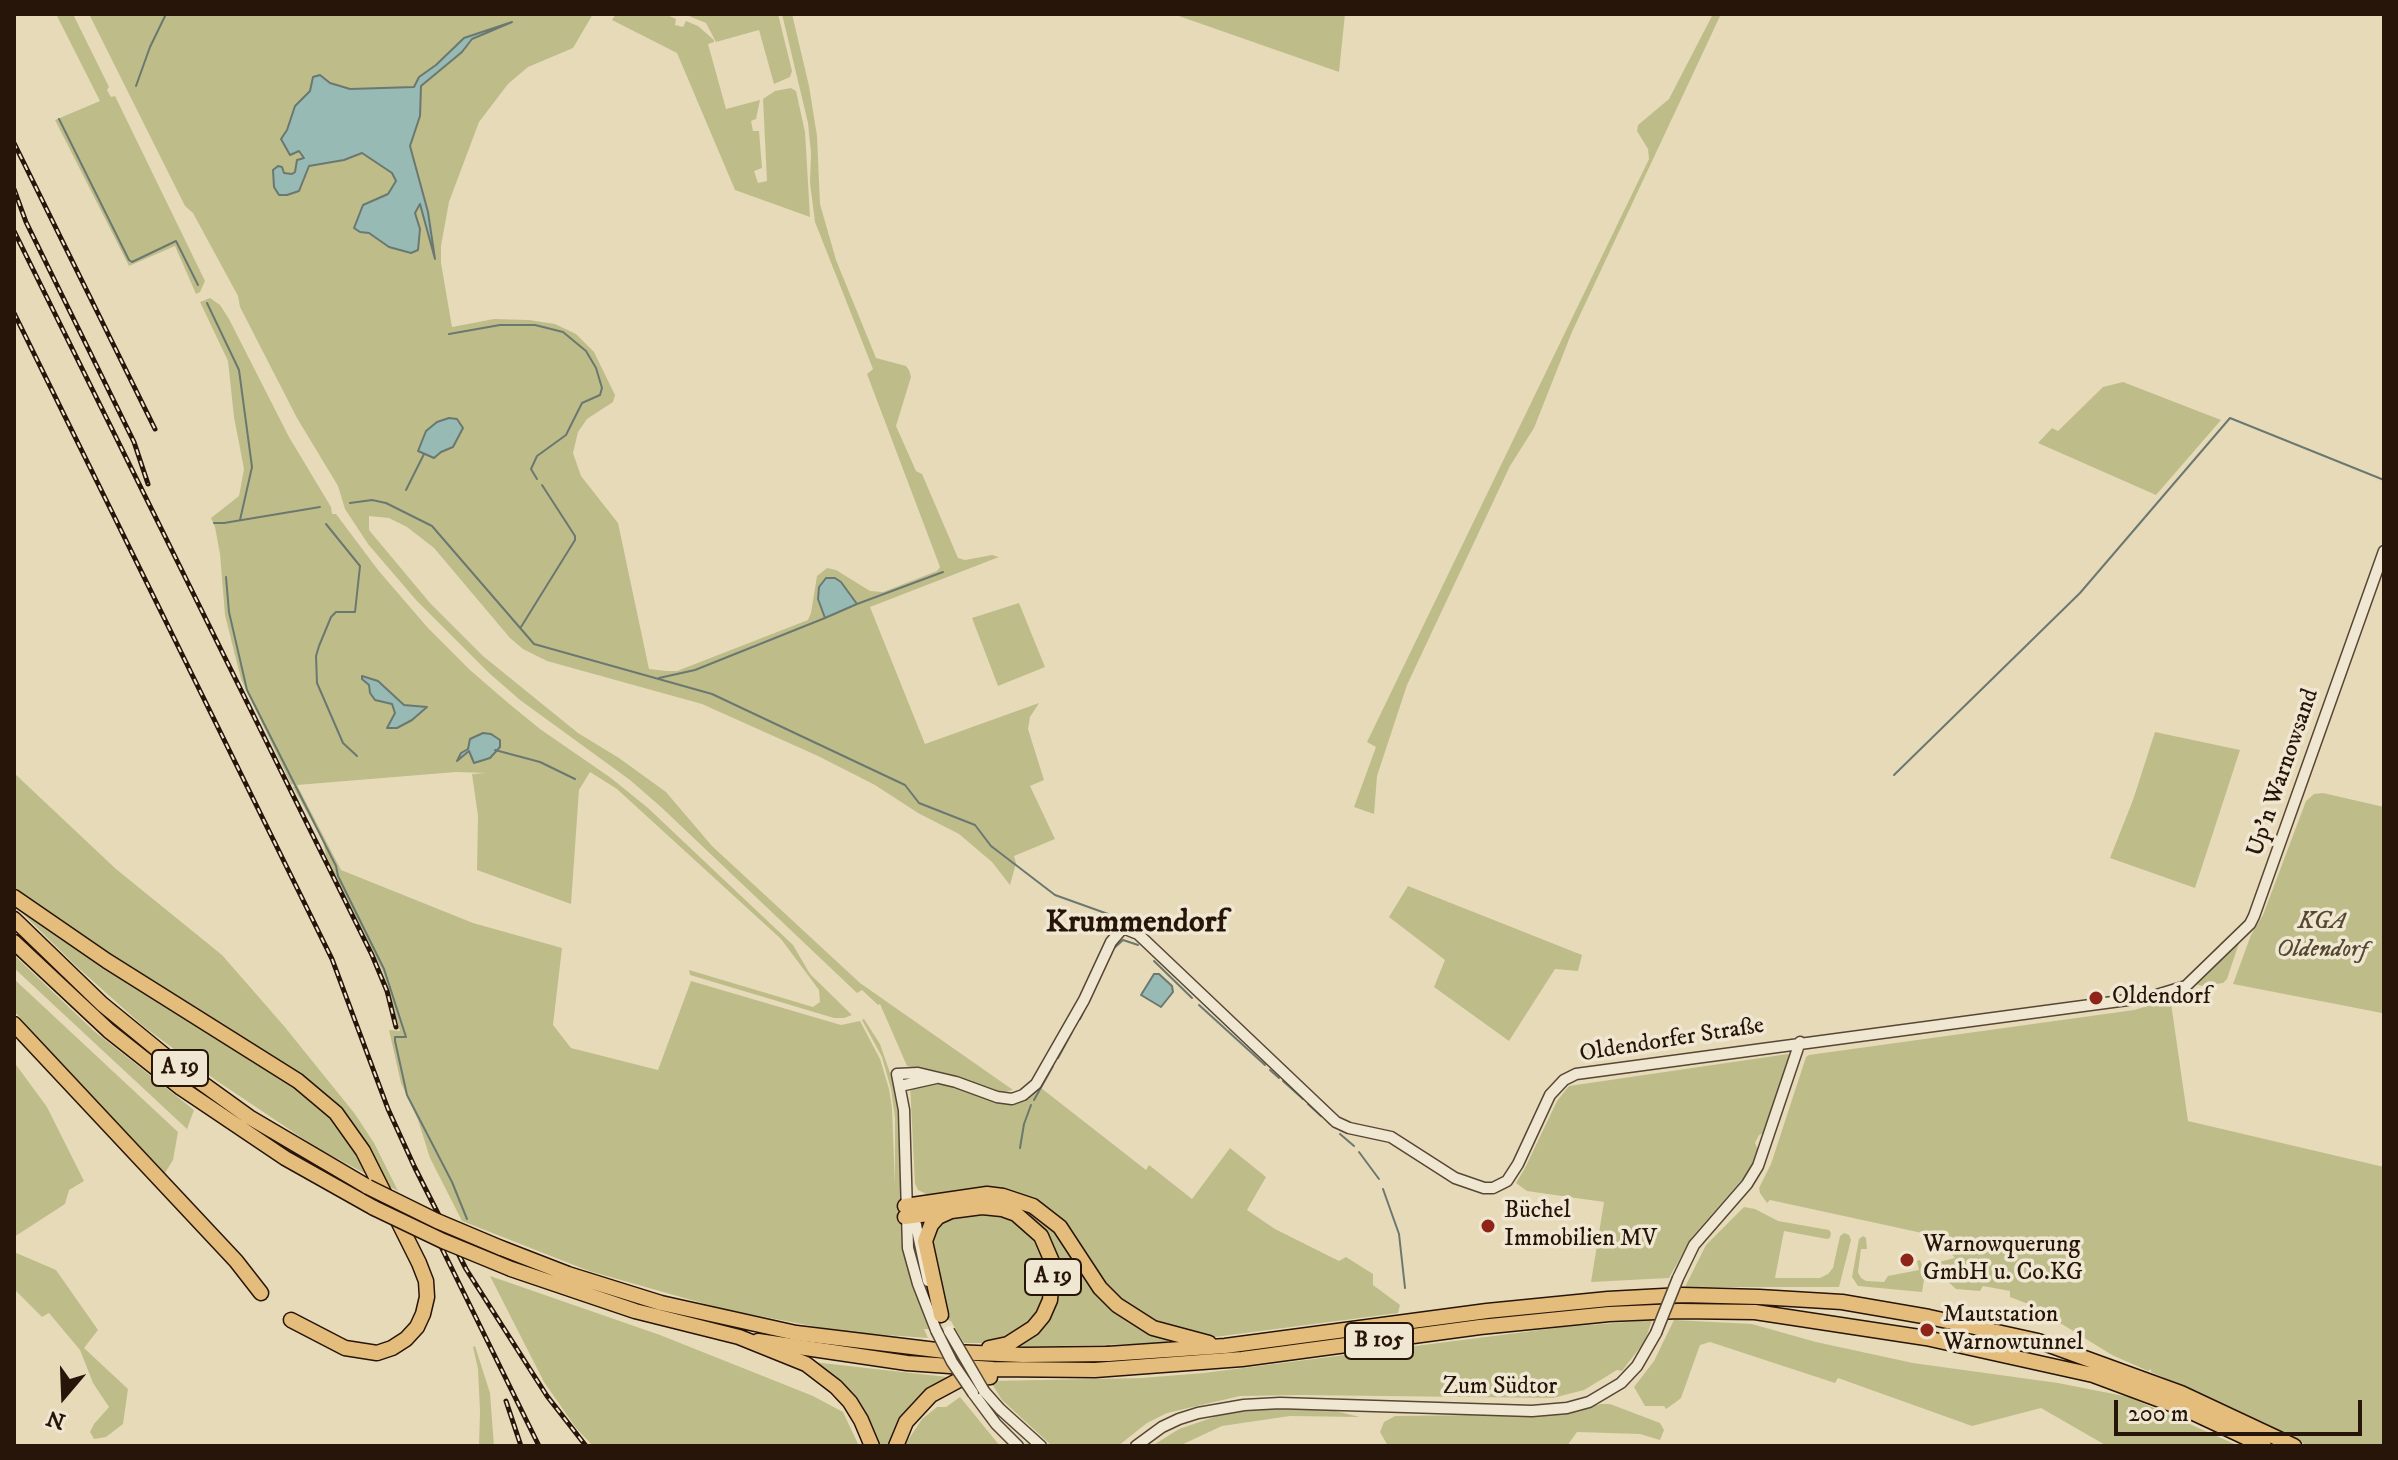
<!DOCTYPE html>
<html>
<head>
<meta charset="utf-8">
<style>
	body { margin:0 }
	#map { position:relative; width:2398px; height:1460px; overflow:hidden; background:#e7dab9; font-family:"IM FELL DW Pica",serif }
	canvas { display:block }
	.frame { position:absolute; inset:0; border:16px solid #281509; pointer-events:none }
	.north { position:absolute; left:24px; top:1356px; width:80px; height:80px; -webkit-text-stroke:6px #efe7d2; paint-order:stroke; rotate:199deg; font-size:22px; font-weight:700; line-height:32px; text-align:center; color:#281509 }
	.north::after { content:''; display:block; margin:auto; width:28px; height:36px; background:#281509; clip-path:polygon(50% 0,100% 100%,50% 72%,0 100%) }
	.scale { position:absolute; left:2114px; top:1400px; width:248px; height:36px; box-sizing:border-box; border:4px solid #281509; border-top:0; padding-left:10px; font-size:24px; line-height:28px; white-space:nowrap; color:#281509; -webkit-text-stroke:6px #efe7d2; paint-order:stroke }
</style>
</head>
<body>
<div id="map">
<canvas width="2398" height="1460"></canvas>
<div class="frame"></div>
<div class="north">N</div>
<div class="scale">200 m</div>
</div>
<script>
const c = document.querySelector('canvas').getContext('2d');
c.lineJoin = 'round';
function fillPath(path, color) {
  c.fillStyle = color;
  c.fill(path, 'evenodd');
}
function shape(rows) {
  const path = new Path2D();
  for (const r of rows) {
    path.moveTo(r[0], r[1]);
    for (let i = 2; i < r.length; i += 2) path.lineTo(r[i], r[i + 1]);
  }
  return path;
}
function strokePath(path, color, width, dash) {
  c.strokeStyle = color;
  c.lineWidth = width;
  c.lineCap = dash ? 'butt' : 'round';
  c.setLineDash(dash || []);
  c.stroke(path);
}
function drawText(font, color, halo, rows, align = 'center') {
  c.font = font + ' "IM FELL DW Pica",serif';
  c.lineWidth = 7;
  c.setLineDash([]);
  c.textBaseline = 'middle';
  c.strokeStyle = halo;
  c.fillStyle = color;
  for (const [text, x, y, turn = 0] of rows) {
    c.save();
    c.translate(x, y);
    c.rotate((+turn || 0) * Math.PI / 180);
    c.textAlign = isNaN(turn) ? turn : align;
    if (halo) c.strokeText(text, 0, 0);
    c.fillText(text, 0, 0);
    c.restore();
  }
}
fillPath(shape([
	[56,14,73,14,109,87,107,90,111,97,115,96,205,281,200,292,196,294,175,246,129,266,55,120,100,101],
	[89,14,593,14,573,48,528,67,508,84,479,122,449,202,441,246,441,263,452,327,494,319,529,320,555,324,576,334,594,352,615,395,613,402,587,419,578,432,573,453,581,476,618,523,649,669,667,671,677,671,808,620,811,613,817,576,827,568,836,570,870,591,883,592,937,571,940,567,867,374,873,369,815,222,810,183,811,153,808,123,782,14,792,14,809,86,817,136,820,204,836,260,876,358,906,366,909,370,911,377,896,426,916,471,922,474,958,558,965,560,992,555,999,557,870,607,925,744,1039,703,1030,717,1028,729,1044,780,1030,786,1055,839,1014,856,1016,863,1010,885,992,862,959,834,918,813,875,785,818,756,702,704,547,661,523,649,510,638,434,548,407,527,389,518,369,516,369,530,430,603,483,656,578,733,619,758,666,792,712,846,860,983,1013,1090,999,1093,957,1078,907,1066,880,1004,878,1005,862,990,857,993,661,807,630,780,520,700,489,673,416,600,368,544,345,509,338,486,297,418,240,307,238,296,193,213,185,206],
	[616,14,665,14,676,19,675,25,683,27,686,21,698,26,714,40,714,42,708,44,726,109,760,100,756,119,751,121,753,131,759,131,762,168,754,171,758,183,767,181,763,99,775,91,791,88,796,91,805,132,810,217,735,190,677,53,612,20],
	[684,14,778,14,792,71,790,77,774,84,759,30,716,42,706,23],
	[1173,14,1345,14,1339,72],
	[1713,14,1721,14,1572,332,1534,428,1510,466,1407,685,1377,776,1374,814,1354,807,1376,747,1367,742,1649,159,1648,149,1637,131,1638,125,1669,99],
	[210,298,220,305,229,319,289,437,331,507,332,514,336,514,378,570,428,628,470,670,507,702,540,729,611,778,648,808,793,945,810,974,852,1015,844,1018,834,1018,690,975,689,970,813,1007,820,1002,819,990,781,939,617,789,590,772,579,790,571,904,477,870,478,816,472,774,486,773,456,772,297,785,341,870,473,923,562,948,553,1025,571,1048,658,1070,691,981,841,1025,860,1021,880,1059,889,1089,892,1108,895,1186,895,1118,891,1089,882,1057,862,1020,864,1019,880,1044,895,1087,899,1108,901,1228,911,1278,929,1329,924,1329,928,1338,843,1332,723,1309,589,1271,462,1221,430,1158,418,1120,401,1083,389,1030,400,1031,383,972,327,860,323,841,293,787,295,785,291,784,241,679,225,615,220,554,215,527,211,518,239,496,244,469,234,417,228,361,200,302],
	[2123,382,2221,420,2156,495,2038,443,2052,428,2058,431,2103,387],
	[1019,603,1045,667,998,686,972,618],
	[2155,732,2240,750,2195,888,2110,858,2133,800],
	[14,773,116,869,222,955,284,1026,355,1114,374,1143,398,1191,317,1148,217,1081,143,1026,76,966,14,905],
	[2323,793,2384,807,2382,1013,2233,984,2251,935,2263,915,2306,801,2314,794],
	[1408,886,1582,955,1578,971,1555,969,1509,1041,1434,987,1445,960,1389,917],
	[2240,940,2227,979,2223,983,2202,986,2196,984],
	[14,955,94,1031,194,1110,187,1129,14,968],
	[14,979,178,1132,173,1160,163,1176,14,1011],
	[2165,1001,2171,1003,2188,1121,2384,1167,2384,1446,2308,1446,2235,1409,2151,1372,2151,1369,2148,1371,2112,1355,2031,1305,2010,1297,2010,1291,1983,1286,1980,1291,1956,1289,1946,1280,1931,1275,1930,1273,1941,1269,1939,1262,1955,1258,1936,1236,1770,1200,1767,1203,1760,1193,1759,1188,1771,1164,1806,1057,1809,1055,2134,1010],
	[1788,1054,1791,1058,1766,1132,1759,1135,1755,1143,1758,1150,1751,1169,1692,1237,1669,1278,1591,1282,1604,1202,1527,1191,1516,1183,1525,1168,1557,1101,1569,1086],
	[14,1062,47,1107,84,1181,69,1190,65,1204,14,1237],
	[936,1078,1012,1098,1036,1084,1146,1170,1149,1165,1192,1199,1230,1148,1266,1177,1247,1210,1275,1229,1339,1261,1346,1257,1373,1274,1373,1285,1400,1305,1398,1313,1215,1337,1198,1337,1171,1331,1113,1295,1051,1212,1028,1197,1003,1188,982,1188,928,1195,918,1190,915,1184,910,1084],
	[1015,1202,1049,1222,1113,1308,1132,1324,1153,1335,1180,1343,1019,1347,1036,1334,1056,1303,1060,1286,1059,1266,1056,1251,1048,1235],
	[1744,1207,1755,1209,1778,1221,1829,1230,1831,1233,1830,1238,1827,1239,1784,1231,1775,1278,1820,1278,1828,1274,1833,1268,1840,1236,1844,1233,1849,1235,1851,1240,1839,1287,1685,1287,1706,1245],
	[990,1212,1007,1215,1038,1240,1049,1272,1048,1291,1041,1309,1030,1323,1015,1335,989,1343,964,1343,951,1321,948,1320,930,1238,933,1230,948,1216],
	[1863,1236,1866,1238,1867,1249,1861,1249,1858,1272,1861,1278,1866,1281,1884,1282,1888,1276,1919,1270,1917,1261,1920,1260,1925,1273,1922,1292,1858,1286,1852,1277,1859,1239],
	[14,1252,56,1270,98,1330,84,1348,128,1389,123,1424,106,1437,94,1439,90,1432,94,1424,109,1407,93,1383,80,1350,49,1313,42,1317,14,1289],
	[490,1276,660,1335,813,1396,843,1412,859,1446,593,1446,576,1428,544,1382],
	[1652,1320,1645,1341,1622,1371,1617,1370,1584,1390,1553,1398,1298,1395,1240,1396,1167,1413,1147,1423,1118,1446,1052,1446,1002,1400,990,1381,1141,1378,1204,1373,1564,1327],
	[1674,1320,1752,1324,1816,1342,1913,1363,2058,1383,2129,1397,2239,1446,2107,1446,2041,1408,1972,1426,1838,1378,1835,1383,1710,1342,1700,1345,1681,1398,1676,1402,1666,1409,1664,1406,1645,1406,1634,1387,1654,1361],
	[475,1346,490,1393,494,1446,479,1446,480,1411,478,1369,473,1347],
	[813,1362,947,1377,950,1381,892,1446,876,1446],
	[960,1397,1000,1446,904,1446,922,1419,937,1407,946,1407],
	[1601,1404,1610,1404,1660,1423,1664,1430,1660,1440,1640,1434,1577,1432,1567,1446,1388,1446,1380,1432,1384,1422,1395,1416,1563,1414],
	[1269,1408,1331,1410,1360,1417,1290,1416,1222,1426,1179,1446,1152,1446,1179,1429,1223,1414]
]), '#bebd8a');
const water = shape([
	[512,22,472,39,462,52,421,86,420,116,410,146,428,212,435,259,420,204,415,213,420,229,418,250,411,253,389,247,369,233,360,232,354,228,363,205,388,194,396,181,392,173,362,153,344,160,309,166,299,191,287,195,279,195,274,187,273,170,278,166,282,167,284,173,292,174,295,172,297,160,304,158,299,151,290,155,281,139,287,130,295,106,310,91,313,77,320,75,330,83,350,89,414,87,419,77,436,65,464,38,512,22],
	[449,418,457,419,463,428,453,447,441,452,434,458,418,451,426,431,437,422,449,418],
	[826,578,835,578,841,582,857,604,825,618,818,599,819,587,826,578],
	[362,676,378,681,404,705,427,707,412,720,397,728,387,728,395,713,392,704,375,700,370,693,369,685,362,679,362,676],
	[483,733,491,734,500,740,500,747,490,758,474,763,469,751,457,761,461,753,468,749,470,739,483,733],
	[1154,974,1159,974,1172,986,1173,992,1161,1007,1141,995,1154,974]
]);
fillPath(water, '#97bab4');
strokePath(water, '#6b7870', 2);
strokePath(shape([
	[136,86,150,47,166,14],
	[59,119,129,260,132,262,176,241,198,285],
	[207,303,239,370,252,467,240,520],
	[449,334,500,325,535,325,563,332,586,351,596,368,602,388,600,395,582,403,566,435,537,456,531,469,537,479],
	[406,490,424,454],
	[350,503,372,500,386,503,432,526,534,644,712,694,905,785,919,803,975,825,991,846,1055,895,1108,914],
	[214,523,224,523,320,507],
	[326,524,360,566,355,612,336,612,331,617,319,646,316,656,317,683,343,743,357,756],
	[226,577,229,612,247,690,336,866,338,876,384,969,406,1037,395,1037,395,1041,407,1095,452,1182,467,1219],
	[857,604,943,572],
	[521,627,575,540,575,536,542,485],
	[659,678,695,670,825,618],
	[495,750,540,762,575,779],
	[1894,775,2080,593,2230,418,2384,480],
	[1113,949,1123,940,1138,945],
	[1154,961,1192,998],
	[1199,1005,1265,1065],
	[1080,1019,1107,962],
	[1058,1058,1072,1032],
	[1270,1070,1279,1078],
	[1283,1081,1303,1099],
	[1034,1100,1053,1066],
	[1308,1104,1321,1116],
	[1327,1121,1330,1124],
	[1340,1134,1354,1146],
	[1020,1148,1024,1124,1031,1105],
	[1359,1152,1379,1179],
	[1383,1189,1399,1234,1405,1288]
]), '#6b7870', 2);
const tertiary = shape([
	[900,1086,936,1078],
	[913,1211,928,1281],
	[1678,1278,1694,1245,1747,1184,1758,1166,1800,1042],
	[936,1330,918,1284,908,1248,904,1110,897,1074,918,1073,956,1082,997,1097,1012,1099,1023,1095,1036,1084,1084,1000,1111,942,1123,928,1138,934,1336,1122,1349,1128,1391,1137,1455,1178,1484,1188,1493,1188,1507,1181,1518,1164,1550,1095,1564,1080,1576,1074,2150,997,2186,986,2250,924,2254,916,2384,551],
	[984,1391,1000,1409,1041,1446],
	[973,1393,996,1424,1018,1446],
	[1136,1446,1162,1427,1179,1419,1198,1413,1244,1405,1280,1403,1532,1411,1567,1408,1589,1402,1621,1383,1637,1366,1656,1333]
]);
const trunk = shape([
	[905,1206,987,1194,1003,1196,1033,1206,1060,1227,1100,1288,1117,1305,1153,1328,1209,1343],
	[758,1341,907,1363,993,1369,1095,1370,1242,1359,1480,1327,1609,1314,1679,1311,1755,1312,1926,1338,2093,1375,2187,1410,2264,1446],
	[1108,1354,1225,1346,1487,1311,1608,1299,1682,1295,1759,1297,1842,1302,1929,1317,2038,1341,2181,1393,2294,1446],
	[896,1446,906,1422,931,1395,959,1380,990,1377]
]);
const motorway = shape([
	[14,897,107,961,298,1081,336,1113,363,1151,419,1263,426,1281,427,1297,423,1314,417,1327,406,1339,392,1348,377,1353,345,1348,291,1320],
	[14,919,102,1004,174,1063,249,1117,368,1187],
	[14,942,109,1031,181,1088,285,1158,374,1208],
	[14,1024,236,1261,261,1293],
	[905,1217,982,1207,1002,1209,1016,1214,1041,1236,1053,1264,1050,1300,1043,1316,1033,1328,1008,1344,989,1348],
	[501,1248,568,1274,661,1303,796,1333,953,1352,1023,1355,1108,1354],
	[511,1269,635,1311,739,1337,806,1364,836,1387,850,1402,861,1420,872,1446],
	[941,1315,925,1241,931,1225,938,1217,949,1212]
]);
strokePath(tertiary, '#584635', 13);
strokePath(trunk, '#281509', 17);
strokePath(motorway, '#281509', 17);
strokePath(tertiary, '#efe7d2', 10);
strokePath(trunk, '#e4bd7c', 14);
strokePath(motorway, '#e4bd7c', 14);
const rail = shape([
	[14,143,155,429],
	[14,189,26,222,134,442,148,484],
	[14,231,372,955,387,991,396,1027],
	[14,313,332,959,388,1109,415,1168,466,1269,547,1396,586,1446],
	[427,1218,539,1446],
	[506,1401,521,1446]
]);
strokePath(rail, '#281509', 5);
strokePath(rail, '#efe7d2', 2, [6]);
const tertiaryBridge = shape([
	[936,1330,952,1362,973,1393],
	[949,1331,984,1391],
	[1656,1333,1678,1278]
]);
const motorwayBridge = shape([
	[368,1187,437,1221,501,1248],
	[374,1208,443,1241,511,1269]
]);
strokePath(tertiaryBridge, '#584635', 13, []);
strokePath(motorwayBridge, '#281509', 17, []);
strokePath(tertiaryBridge, '#efe7d2', 10);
strokePath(motorwayBridge, '#e4bd7c', 14);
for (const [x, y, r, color] of [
	[2096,998,8,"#8f2418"],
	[1488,1226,8,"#8f2418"],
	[1907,1260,8,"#8f2418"],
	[1927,1330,8,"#8f2418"]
]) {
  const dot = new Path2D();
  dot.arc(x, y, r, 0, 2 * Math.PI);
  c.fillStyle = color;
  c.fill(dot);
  strokePath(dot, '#efe7d2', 3);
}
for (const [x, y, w] of [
	[180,1068,56],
	[1053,1277,56],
	[1379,1341,68]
]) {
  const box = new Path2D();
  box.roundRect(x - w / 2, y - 18, w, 36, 6);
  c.fillStyle = '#efe7d2';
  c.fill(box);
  strokePath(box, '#281509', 2);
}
drawText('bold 22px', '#281509', null, [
	["A 19",180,1068],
	["A 19",1053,1277],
	["B 105",1379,1341]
]);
drawText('24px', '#281509', '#efe7d2', [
	["Up’n Warnowsand",2284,773,-71],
	["Oldendorfer Straße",1672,1041,-9],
	["Zum Südtor",1500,1388]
]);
drawText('italic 24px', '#554730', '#efe7d2', [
	["KGA",2322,923],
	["Oldendorf",2322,951]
]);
drawText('24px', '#281509', '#efe7d2', [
	["Oldendorf",2112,998],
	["Büchel",1504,1212],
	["Immobilien MV",1504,1240],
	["Warnowquerung",1923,1246],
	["GmbH u. Co.KG",1923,1274],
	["Mautstation",1943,1316],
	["Warnowtunnel",1943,1344]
], 'left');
drawText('bold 32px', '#281509', '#efe7d2', [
	["Krummendorf",1136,924]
]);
</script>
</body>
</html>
